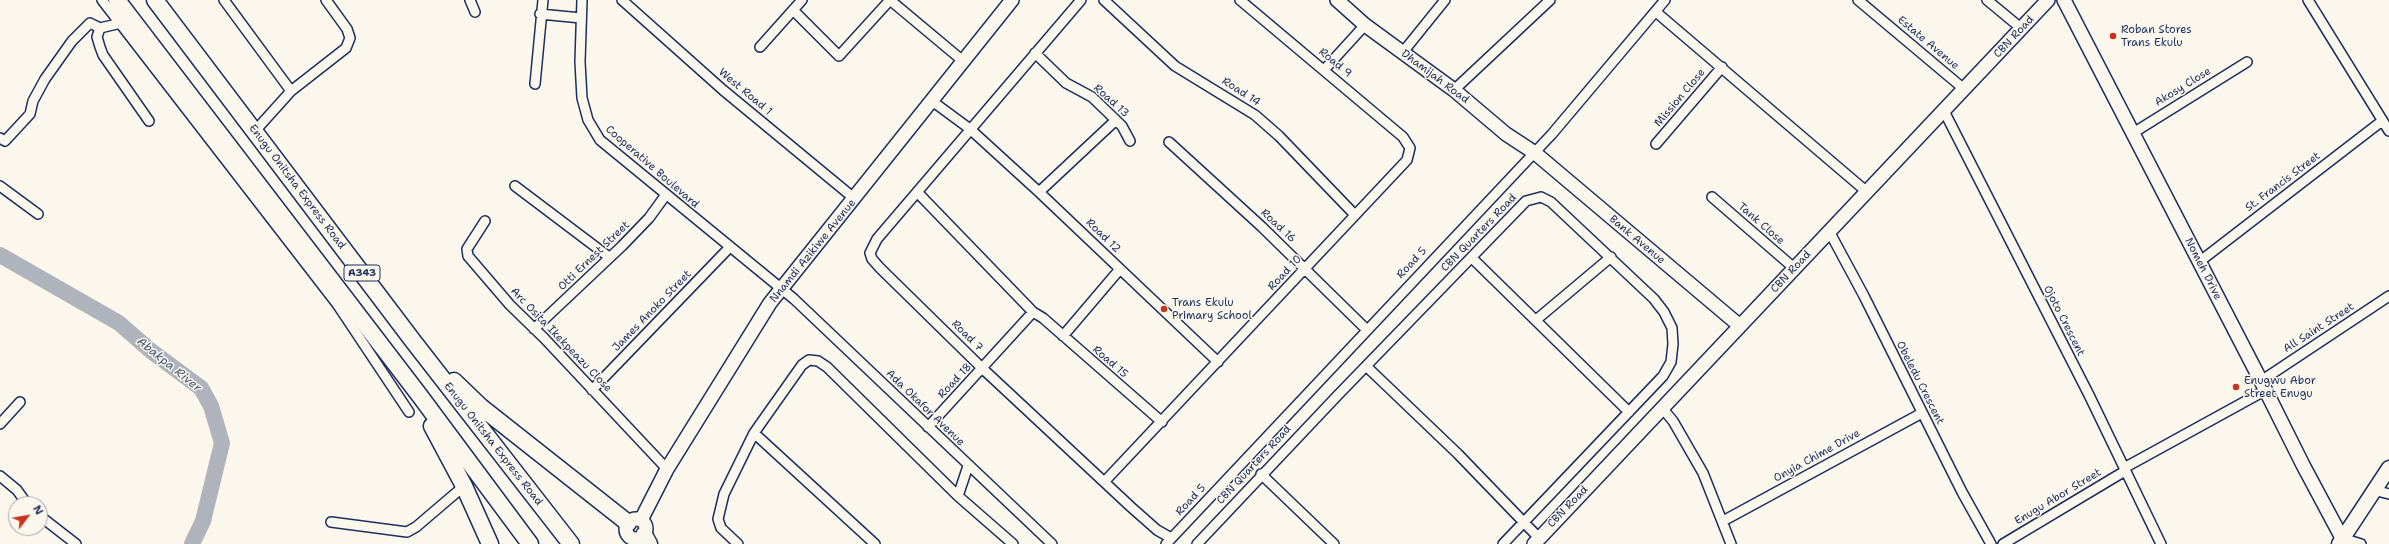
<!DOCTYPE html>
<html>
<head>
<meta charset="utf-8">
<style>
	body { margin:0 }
	#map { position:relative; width:2389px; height:544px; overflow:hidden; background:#fbf7ec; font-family:"Shantell Sans",sans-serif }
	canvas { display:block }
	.north { position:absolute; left:8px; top:496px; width:40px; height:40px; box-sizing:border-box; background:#fbf7ec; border:1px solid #a1a7b3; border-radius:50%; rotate:59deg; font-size:11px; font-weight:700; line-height:16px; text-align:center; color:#1b2f5e }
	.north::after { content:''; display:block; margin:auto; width:14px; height:18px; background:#c8321e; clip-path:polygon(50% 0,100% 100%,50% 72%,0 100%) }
</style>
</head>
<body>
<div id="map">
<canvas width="2389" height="544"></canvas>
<div class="north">N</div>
</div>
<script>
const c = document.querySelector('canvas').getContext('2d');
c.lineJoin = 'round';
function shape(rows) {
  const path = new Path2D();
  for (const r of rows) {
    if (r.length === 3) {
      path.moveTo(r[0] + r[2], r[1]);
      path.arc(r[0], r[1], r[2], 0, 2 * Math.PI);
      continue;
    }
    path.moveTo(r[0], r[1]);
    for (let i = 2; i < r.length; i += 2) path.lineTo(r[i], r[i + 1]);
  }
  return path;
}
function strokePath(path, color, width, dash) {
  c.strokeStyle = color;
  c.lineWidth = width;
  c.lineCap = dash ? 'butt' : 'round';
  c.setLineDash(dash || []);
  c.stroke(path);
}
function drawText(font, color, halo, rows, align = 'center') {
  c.font = font + ' "Shantell Sans",sans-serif';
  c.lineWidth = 3;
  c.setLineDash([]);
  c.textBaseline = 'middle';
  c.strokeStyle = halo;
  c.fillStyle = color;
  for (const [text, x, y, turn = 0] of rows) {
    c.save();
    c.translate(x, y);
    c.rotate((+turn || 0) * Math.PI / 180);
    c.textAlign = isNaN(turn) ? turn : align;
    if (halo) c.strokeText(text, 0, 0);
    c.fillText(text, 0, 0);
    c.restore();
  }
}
strokePath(shape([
	[0,255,119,323,151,351,201,388,211,406,222,443,203,521,192,544]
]), '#afb3bb', 16);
const street = shape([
	[102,0,337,304,409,412],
	[224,0,291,91],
	[470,0,475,12],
	[582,0,580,62,582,98,588,120,600,140,794,299,1052,544],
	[622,0,723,90,855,199],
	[890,0,963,61],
	[1081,0,877,239,870,253,872,259,880,268,983,369,1131,507,1157,530,1171,538],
	[1104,0,1175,66,1255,115,1279,136,1355,215],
	[1858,0,1964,89],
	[1987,0,2022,29],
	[2308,0,2389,131],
	[793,10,839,56,890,0],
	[1656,12,1867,192],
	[540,14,581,18],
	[121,23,100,28,97,37,100,47,103,55,149,121],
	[760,47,802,0],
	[1403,52,1445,0],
	[1035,53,1066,83,1092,97,1122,126,1130,141],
	[1324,70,1365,25],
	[535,84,543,0],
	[1454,90,1550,0],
	[932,101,970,129,1039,192,1218,362],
	[1944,111,2089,395,2161,544],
	[255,131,291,91,346,48,350,38,347,29,326,0],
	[2133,133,2247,62],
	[0,138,5,141,30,114,33,101,45,79,72,41,90,23,100,28],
	[1169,142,1262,227,1367,330],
	[1656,144,1722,67],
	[0,186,38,214],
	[515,186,609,257],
	[917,192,1033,312,1043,318,1162,422],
	[1039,192,1116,120],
	[1712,197,1794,268],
	[485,221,467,249,468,256,510,305,544,338,667,469],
	[1829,231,1864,296,1962,492,1991,544],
	[1472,258,1629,412],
	[2199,262,2382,121],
	[1536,320,1611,257],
	[534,329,622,246,649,218,665,196],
	[1063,336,1120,269],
	[1366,366,1458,454,1539,538],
	[2261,381,2389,296],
	[592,390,729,248],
	[1663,409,1673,421,1703,473,1731,544],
	[0,424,20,402],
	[928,427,1033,312],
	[754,433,875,544],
	[2124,468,2266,390],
	[1261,474,1334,544],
	[0,476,17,490,27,504],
	[1105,481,1407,160,1410,148,1403,137,1240,0],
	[2373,490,2389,494],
	[958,496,968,466],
	[40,516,76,544],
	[1723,521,1922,413],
	[331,522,407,532,416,527,464,486],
	[2342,538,2361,544],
	[738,544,721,528,718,519,724,494,754,433,802,365,809,360,818,361,827,367,958,496,1013,544],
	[1166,544,1552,134,1665,0],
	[1197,544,1337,396,1526,201,1541,197,1551,202,1654,299,1664,312,1672,328,1673,344,1671,362,1663,376,1503,544],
	[2003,544,2125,471]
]);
const secondary = shape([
	[1337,0,1365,25,1454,90,1506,134,1535,153,1740,326],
	[2064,0,2261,381,2303,465,2342,538],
	[636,529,10],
	[641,520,667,469,770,303,1012,0],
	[1534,544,2048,0]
]);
const primary = shape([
	[2339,544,2389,468]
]);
const highway = shape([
	[117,0,420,396,530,544],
	[155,0,413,341,571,544],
	[454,381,481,407,628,523],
	[432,426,464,486,490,544],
	[644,535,649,544]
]);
strokePath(street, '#1b2f5e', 12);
strokePath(secondary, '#1b2f5e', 16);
strokePath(primary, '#1b2f5e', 17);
strokePath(highway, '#1b2f5e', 19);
strokePath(street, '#fbf7ec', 9);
strokePath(secondary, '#fbf7ec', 13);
strokePath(primary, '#fbf7ec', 14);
strokePath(highway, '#fbf7ec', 16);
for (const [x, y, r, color] of [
	[2113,36,4,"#c8321e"],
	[1164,309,4,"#c8321e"],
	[2236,387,4,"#c8321e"]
]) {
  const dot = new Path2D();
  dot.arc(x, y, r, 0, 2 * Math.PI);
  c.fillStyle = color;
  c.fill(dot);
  strokePath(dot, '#fbf7ec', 1.5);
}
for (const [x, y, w] of [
	[362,273,36]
]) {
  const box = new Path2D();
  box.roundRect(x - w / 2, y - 8, w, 16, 3);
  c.fillStyle = '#fbf7ec';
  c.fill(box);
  strokePath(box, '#1b2f5e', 1);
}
drawText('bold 10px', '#1b2f5e', null, [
	["A343",362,273]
]);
drawText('11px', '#1b2f5e', '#fbf7ec', [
	["Roban Stores",2121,30],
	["Trans Ekulu",2121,43],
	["Trans Ekulu",1172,303],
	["Primary School",1172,316],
	["Enugwu Abor",2244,381],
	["Street Enugu",2244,394]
], 'left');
drawText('11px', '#1b2f5e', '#fbf7ec', [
	["CBN Road",2014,37,-47],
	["Estate Avenue",1928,43,40],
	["Road 9",1335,63,40],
	["Dhamijah Road",1435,77,37],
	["Akosy Close",2183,87,-32],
	["West Road 1",745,92,40],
	["Road 14",1241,92,33],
	["Mission Close",1680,98,-50],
	["Road 13",1111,101,42],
	["Cooperative Boulevard",652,167,41],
	["St. Francis Street",2283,182,-37],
	["Enugu Onitsha Express Road",297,187,53],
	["Tank Close",1761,224,41],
	["Road 16",1278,226,43],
	["CBN Quarters Road",1479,233,-46],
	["Road 12",1103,236,44],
	["Bank Avenue",1637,240,40],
	["Nnamdi Azikiwe Avenue",813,251,-51],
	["Otti Ernest Street",594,256,-44],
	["Road 5",1412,263,-47],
	["Nomeh Drive",2203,269,63],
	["CBN Road",1791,272,-47],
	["Road 10",1285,273,-47],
	["James Anoko Street",652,311,-46],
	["Ojoto Crescent",2064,321,63],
	["All Saint Street",2319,328,-33],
	["Road 7",967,336,45],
	["Arc Osita Ikekpeazu Close",561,340,46],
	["Road 15",1110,362,41],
	["Road 18",955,381,-47],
	["Obeledu Crescent",1920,383,63],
	["Ada Okafor Avenue",925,408,44],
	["Enugu Onitsha Express Road",493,444,52],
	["Onyia Chime Drive",1817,456,-29],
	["CBN Quarters Road",1254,465,-47],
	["Enugu Abor Street",2058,497,-31],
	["Road 5",1191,500,-47],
	["CBN Road",1568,507,-46]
]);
drawText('italic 12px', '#47577a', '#fbf7ec', [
	["Abakpa River",169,365,39]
]);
</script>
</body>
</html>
